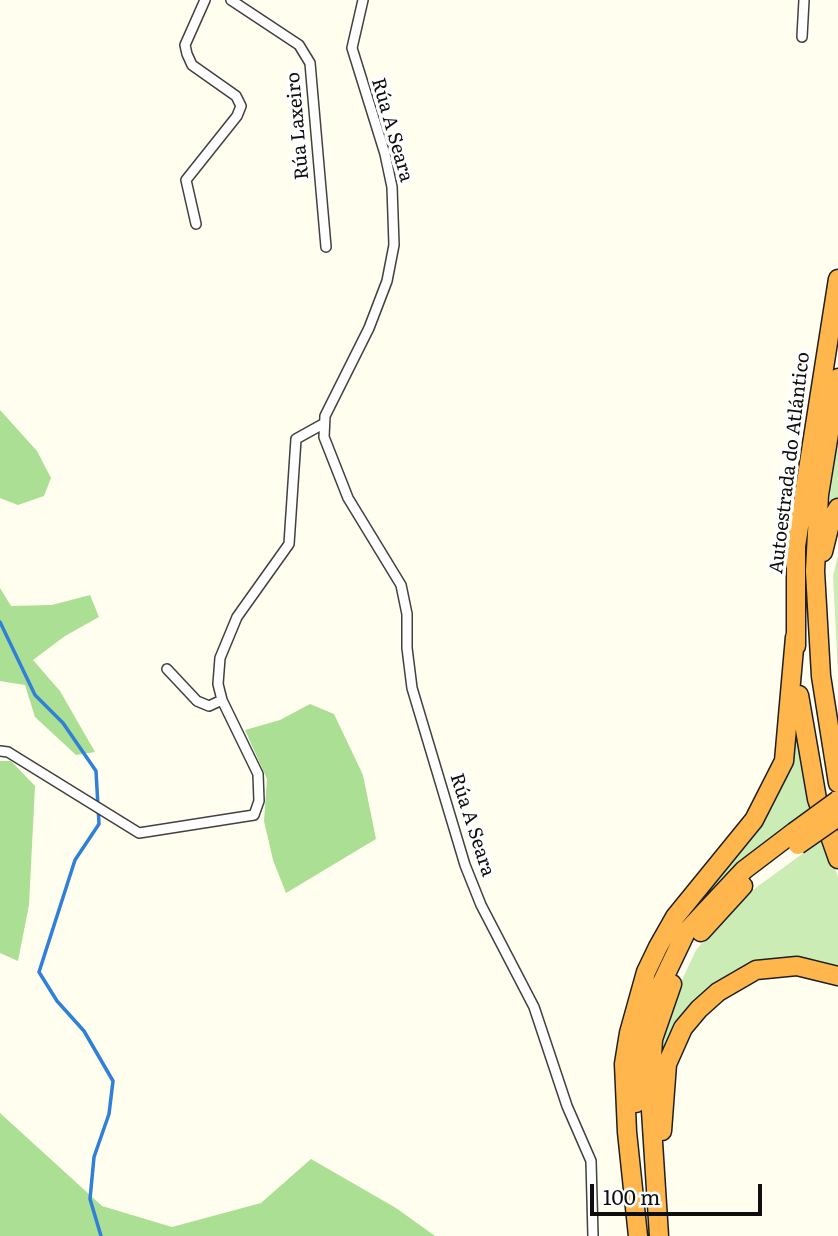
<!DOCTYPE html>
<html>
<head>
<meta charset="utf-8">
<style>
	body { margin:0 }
	#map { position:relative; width:838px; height:1236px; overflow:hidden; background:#fffeef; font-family:Literata,serif }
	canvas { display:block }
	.scale { position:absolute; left:590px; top:1184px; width:172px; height:32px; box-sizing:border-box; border:4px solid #0e0e0e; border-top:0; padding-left:9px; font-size:21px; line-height:24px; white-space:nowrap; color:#0e0e0e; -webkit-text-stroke:5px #fff; paint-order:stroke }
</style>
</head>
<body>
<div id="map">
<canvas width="838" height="1236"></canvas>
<div class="scale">100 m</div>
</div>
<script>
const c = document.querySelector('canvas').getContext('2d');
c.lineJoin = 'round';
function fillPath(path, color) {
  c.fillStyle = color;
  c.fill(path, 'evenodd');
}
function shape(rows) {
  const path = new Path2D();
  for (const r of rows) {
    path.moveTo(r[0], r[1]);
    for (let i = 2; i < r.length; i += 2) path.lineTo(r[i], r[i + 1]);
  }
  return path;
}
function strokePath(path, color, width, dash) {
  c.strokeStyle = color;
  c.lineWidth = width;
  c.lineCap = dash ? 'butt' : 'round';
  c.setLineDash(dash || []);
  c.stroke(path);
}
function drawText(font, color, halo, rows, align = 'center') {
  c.font = font + ' Literata,serif';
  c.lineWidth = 7;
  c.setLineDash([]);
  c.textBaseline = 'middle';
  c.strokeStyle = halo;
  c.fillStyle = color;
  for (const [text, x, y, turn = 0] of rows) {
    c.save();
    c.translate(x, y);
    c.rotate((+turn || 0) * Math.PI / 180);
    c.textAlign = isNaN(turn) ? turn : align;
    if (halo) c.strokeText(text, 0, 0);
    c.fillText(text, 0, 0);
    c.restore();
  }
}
fillPath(shape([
	[838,443,838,497,828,513,833,474],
	[838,555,838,673,833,576],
	[796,722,824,838,838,877,838,968,752,967,662,1055,660,1051,669,1008,696,950,742,898,802,854,793,825,712,890,684,923,664,954,666,944,712,879]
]), '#cbedb5');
fillPath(shape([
	[0,410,37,451,51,478,44,496,18,505,0,498],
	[0,588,11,606,52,605,90,595,99,617,65,636,33,660,60,691,95,752,76,755,35,717,25,685,0,681],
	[310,704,334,714,363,775,376,839,286,893,273,860,264,821,267,779,245,730,280,720],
	[0,761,11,761,35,786,29,905,18,961,0,953],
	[0,1113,102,1206,172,1227,261,1203,311,1159,396,1208,435,1236,0,1236]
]), '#abdf93');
strokePath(shape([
	[0,622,35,695,63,723,96,771,99,824,75,860,39,972,57,1001,84,1031,113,1081,109,1114,94,1157,90,1199,101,1236]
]), '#307fd8', 3.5);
const street = shape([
	[231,0,299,45,310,63,326,247],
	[363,0,352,48,385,154,392,187,394,245,387,281,369,328,325,416,324,437,348,498,401,585,407,614,407,648,412,688,465,865,481,905,534,1007,567,1106,591,1161,593,1236],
	[802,37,804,0],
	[196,224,186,180,237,116,241,106,236,96,192,65,187,54,185,45,205,0],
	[167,669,197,701,209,706,222,700],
	[0,751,8,752,139,833,254,815,259,801,258,774,222,700,218,684,220,658,237,617,289,544,296,439,323,424]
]);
const highway = shape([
	[838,378,819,495,815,571,821,676,838,783],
	[823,552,831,520,838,508],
	[796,646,796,546,838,279],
	[799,695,817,799,838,859],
	[701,932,743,886],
	[636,1103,643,1022,686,932,744,870,794,832],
	[662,1131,667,1064,683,1028,699,1009,718,992,756,970,797,966,838,976],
	[638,1236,627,1132,624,1064,629,1033,646,972,658,947,675,917,754,820,784,761,795,637],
	[659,1236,650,1095,653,1039,672,984]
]);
strokePath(street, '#414141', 12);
strokePath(highway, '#1f1f1f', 21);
strokePath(street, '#fff', 9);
strokePath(highway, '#ffb64d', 18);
const highwayBridge = shape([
	[794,832,838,800],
	[798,845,838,817]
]);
strokePath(highwayBridge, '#1f1f1f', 21, []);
strokePath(highwayBridge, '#ffb64d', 18);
drawText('19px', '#0e0e0e', '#fff', [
	["Rúa Laxeiro",298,126,-95],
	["Rúa A Seara",392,130,74],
	["Autoestrada do Atlántico",790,463,-83],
	["Rúa A Seara",472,825,72]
]);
</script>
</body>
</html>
